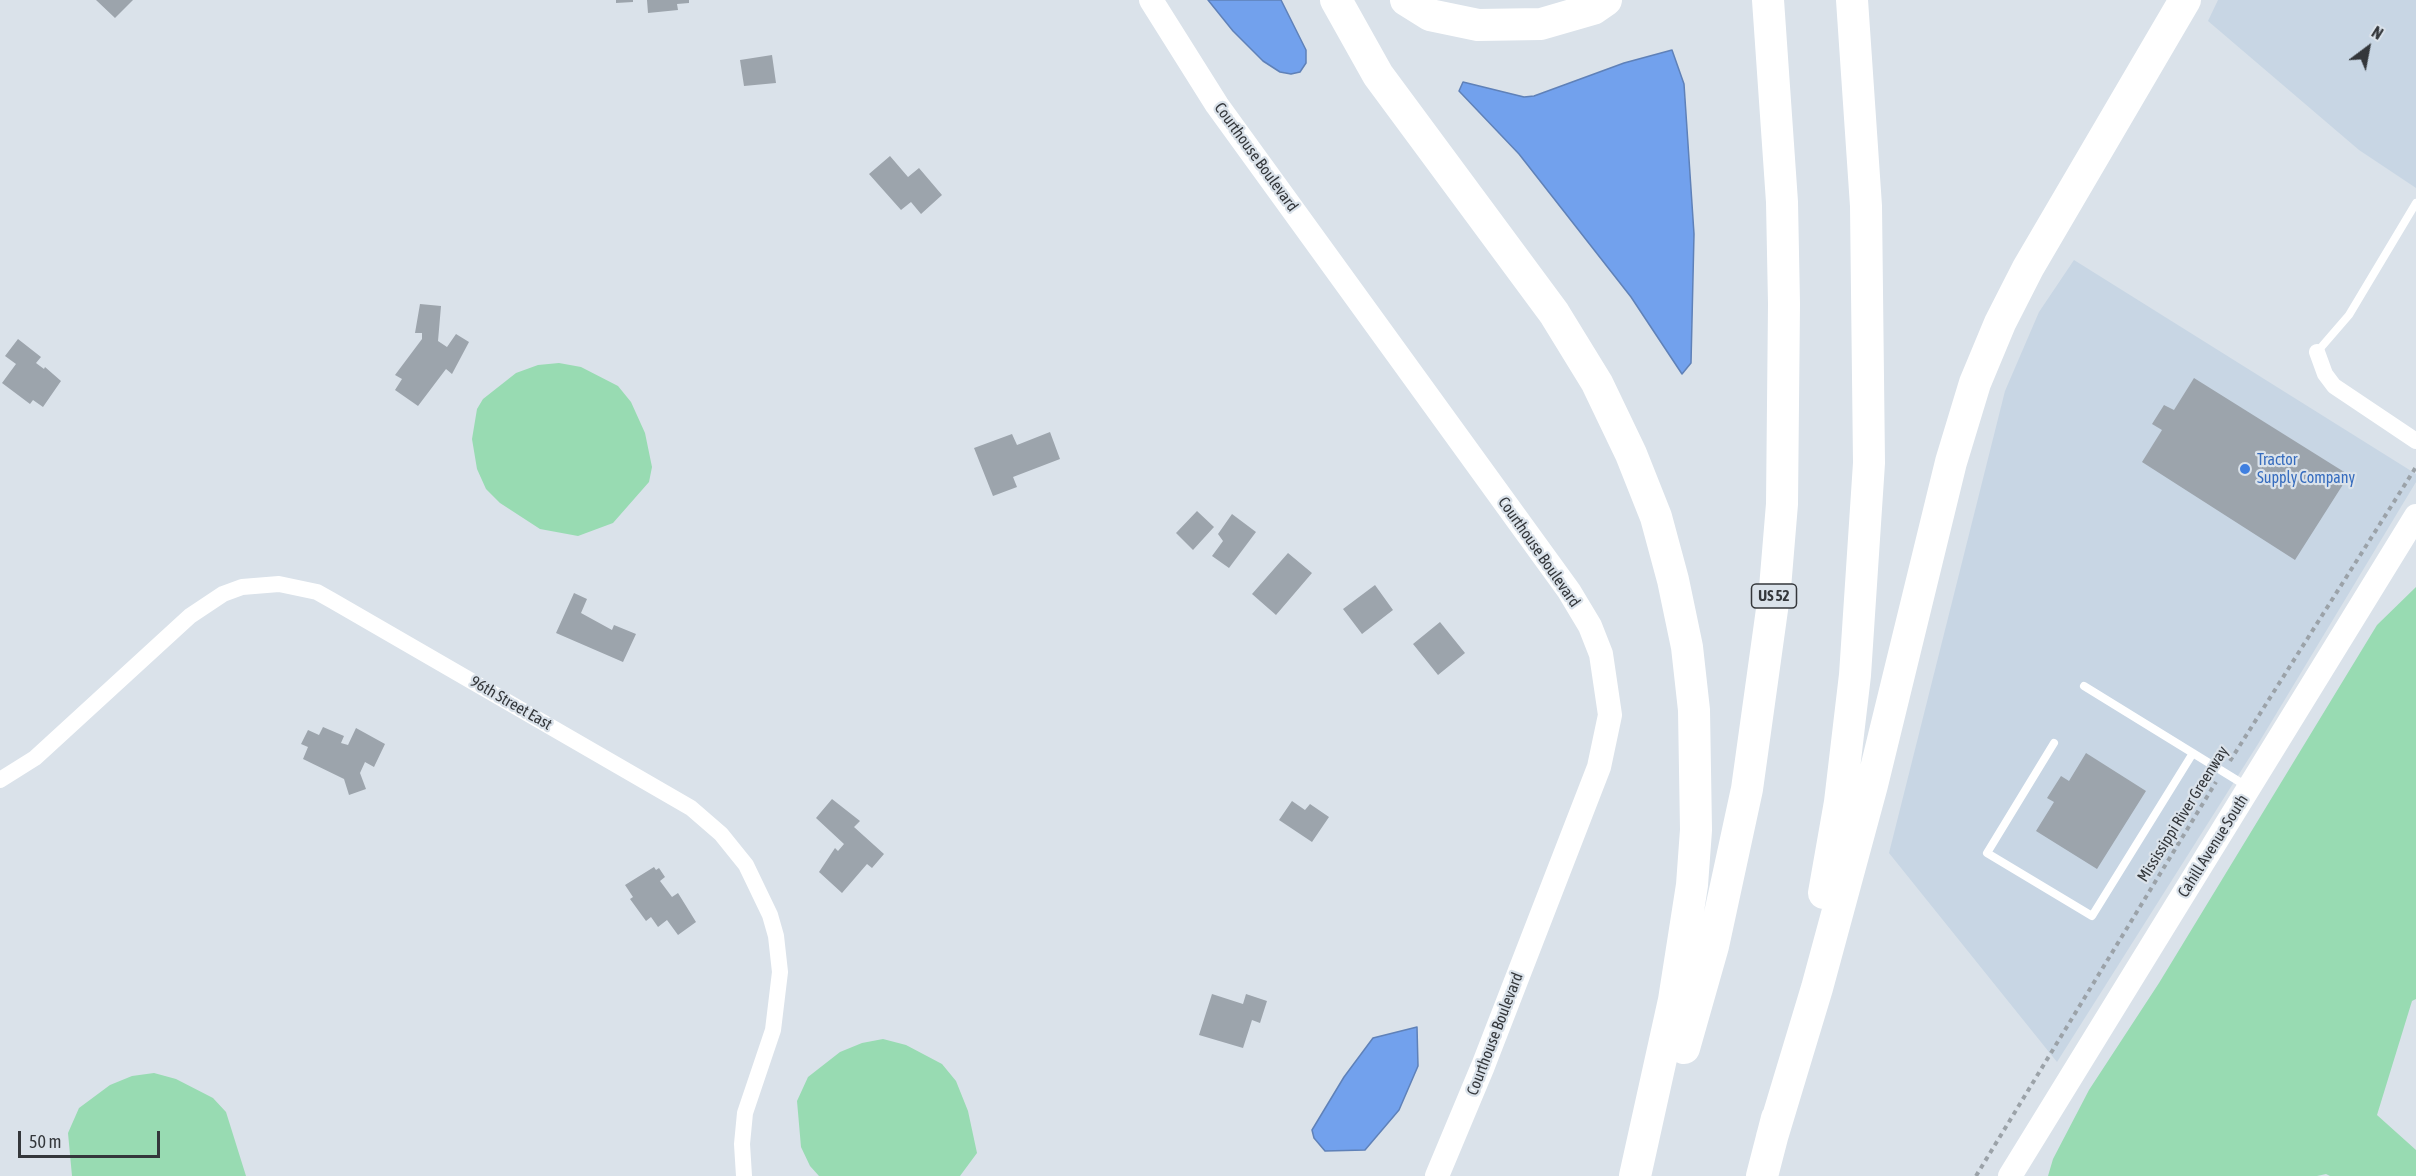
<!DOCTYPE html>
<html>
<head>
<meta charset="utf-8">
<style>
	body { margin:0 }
	#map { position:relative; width:2416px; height:1176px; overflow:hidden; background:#dae2ea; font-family:"Asap Condensed",sans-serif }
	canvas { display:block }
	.north { position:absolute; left:2338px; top:18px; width:60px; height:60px; -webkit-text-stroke:4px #dae2ea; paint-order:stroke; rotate:32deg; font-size:16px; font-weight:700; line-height:24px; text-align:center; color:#34373b }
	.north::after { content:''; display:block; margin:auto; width:21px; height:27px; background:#34373b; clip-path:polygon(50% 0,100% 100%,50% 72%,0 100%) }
	.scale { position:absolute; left:18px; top:1131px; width:142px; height:27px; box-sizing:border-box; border:3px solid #34373b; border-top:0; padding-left:8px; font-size:18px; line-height:21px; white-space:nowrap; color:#34373b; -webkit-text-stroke:4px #dae2ea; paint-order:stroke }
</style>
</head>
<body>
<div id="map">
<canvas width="2416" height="1176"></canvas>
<div class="north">N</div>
<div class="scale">50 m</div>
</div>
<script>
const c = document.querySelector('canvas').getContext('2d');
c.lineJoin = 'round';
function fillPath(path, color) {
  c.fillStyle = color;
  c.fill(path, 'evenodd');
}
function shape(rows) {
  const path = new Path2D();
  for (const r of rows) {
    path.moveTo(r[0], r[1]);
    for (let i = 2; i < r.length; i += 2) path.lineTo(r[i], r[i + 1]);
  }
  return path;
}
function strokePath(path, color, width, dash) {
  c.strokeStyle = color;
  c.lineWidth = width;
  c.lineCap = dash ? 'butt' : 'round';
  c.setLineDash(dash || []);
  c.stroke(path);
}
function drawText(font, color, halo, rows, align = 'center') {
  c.font = font + ' "Asap Condensed",sans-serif';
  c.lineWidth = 4.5;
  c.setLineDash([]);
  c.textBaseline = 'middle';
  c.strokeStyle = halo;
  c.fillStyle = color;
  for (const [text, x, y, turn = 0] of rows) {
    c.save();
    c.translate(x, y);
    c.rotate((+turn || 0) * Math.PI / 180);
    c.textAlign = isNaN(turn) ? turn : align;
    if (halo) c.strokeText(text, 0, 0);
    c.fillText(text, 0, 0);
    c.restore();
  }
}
fillPath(shape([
	[2218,0,2416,0,2416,188,2359,150,2208,21],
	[2074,260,2416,474,2416,482,2258,744,2057,1062,1889,853,2005,391,2039,312]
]), '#c8d6e4');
fillPath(shape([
	[559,363,581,367,618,386,631,402,645,433,652,467,649,482,613,523,578,536,540,529,500,503,486,489,477,469,472,439,477,409,483,399,516,373,538,365],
	[2416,587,2416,999,2412,1001,2377,1115,2416,1150,2416,1176,2330,1176,2326,1174,2317,1176,2048,1176,2053,1159,2089,1090,2159,983,2377,625],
	[883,1039,906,1045,942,1064,956,1081,968,1111,977,1153,960,1176,819,1176,810,1166,801,1147,797,1101,808,1077,840,1052,862,1043],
	[154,1073,176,1079,213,1098,226,1112,246,1176,72,1176,68,1133,79,1108,110,1085,132,1076]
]), '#98dbb2');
const water = shape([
	[1208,0,1281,0,1306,50,1306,63,1300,72,1291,74,1280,72,1263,61,1233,31,1208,0],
	[1672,50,1684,84,1694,234,1691,363,1682,374,1631,297,1519,154,1459,91,1463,82,1524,97,1534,96,1624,63,1672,50],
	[1417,1027,1418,1066,1399,1110,1365,1150,1325,1151,1314,1138,1312,1130,1344,1077,1373,1038,1417,1027]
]);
fillPath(water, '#72a1ed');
strokePath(water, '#5f81b8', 1.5);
fillPath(shape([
	[96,0,133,0,115,18],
	[616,0,633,0,633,2,616,3],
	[647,0,689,0,689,3,677,4,678,10,648,13],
	[772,55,776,83,744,86,740,60],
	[890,156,908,177,919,168,942,195,921,214,911,202,901,210,869,174],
	[420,304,441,306,438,341,447,347,456,334,469,342,452,374,446,369,418,406,395,390,402,379,395,375,422,339,422,333,415,333],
	[18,339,41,357,36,363,44,369,45,367,61,381,43,407,33,400,30,404,2,383,16,364,5,356],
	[2194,378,2349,475,2295,560,2142,462,2162,430,2152,424,2164,405,2174,410],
	[1050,432,1060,459,1013,477,1017,487,993,496,974,448,1012,434,1017,445],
	[1197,511,1214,527,1193,550,1176,533],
	[1232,514,1256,532,1229,568,1212,556,1223,541,1218,534],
	[1288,553,1312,573,1276,615,1252,594],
	[1375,585,1393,610,1362,634,1343,609],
	[574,593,587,599,581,613,612,630,614,625,636,634,623,662,556,633],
	[1440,622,1465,653,1438,675,1413,644],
	[323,727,344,736,341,743,348,745,356,728,385,744,374,767,365,762,360,773,366,789,349,795,344,779,303,759,308,747,301,744,308,730,319,735],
	[2086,753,2146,791,2097,869,2036,831,2054,802,2047,798,2061,776,2069,781],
	[832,799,860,821,854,827,884,854,872,868,867,864,842,893,819,872,835,848,838,851,844,844,816,818],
	[1292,801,1305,810,1310,804,1329,817,1312,842,1279,820],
	[654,867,656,870,659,868,665,877,660,881,672,897,678,893,696,922,678,935,667,920,658,927,651,917,646,921,630,899,633,897,625,885],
	[1212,994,1243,1004,1246,994,1267,1001,1260,1023,1252,1020,1243,1048,1199,1035]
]), '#9ca4ac');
strokePath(shape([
	[2230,761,2416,467],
	[1976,1176,2216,782]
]), '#9ba2a8', 4, [4.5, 4.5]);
strokePath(shape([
	[2317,352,2349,315,2416,203],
	[2084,686,2248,787],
	[2054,743,1987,853,2092,916,2193,753]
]), '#fff', 8);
strokePath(shape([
	[2317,352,2325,374,2334,386,2416,441],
	[0,780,35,758,190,616,223,594,242,587,279,584,317,592,333,601,691,808,721,834,746,865,770,915,776,936,780,972,773,1030,745,1113,742,1144,744,1176]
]), '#fff', 16);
strokePath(shape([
	[1151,0,1217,105,1569,591,1590,626,1601,654,1610,715,1599,767,1483,1066,1437,1176],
	[2010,1176,2416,516]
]), '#fff', 24);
strokePath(shape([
	[1336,0,1378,75,1554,313,1597,383,1631,454,1656,517,1673,580,1687,647,1694,710,1696,830,1692,885,1674,1000,1635,1176],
	[1406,0,1430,15,1478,25,1541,24,1593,9,1606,0],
	[1824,893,1840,802,1855,675,1869,463,1866,206,1852,0],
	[1684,1048,1713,946,1747,789,1775,588,1782,504,1784,304,1782,202,1768,0],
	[1772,1137,1817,988,1872,785,1951,462,1975,383,2000,323,2028,268,2185,0],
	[1762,1176,1777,1118]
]), '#fff', 32);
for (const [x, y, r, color] of [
	[2245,469,6,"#3f7fe0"]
]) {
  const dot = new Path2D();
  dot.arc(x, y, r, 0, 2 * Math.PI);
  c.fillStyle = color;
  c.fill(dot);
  strokePath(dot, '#dae2ea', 2);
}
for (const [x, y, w] of [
	[1774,596,45]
]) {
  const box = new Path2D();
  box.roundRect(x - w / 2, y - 12, w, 24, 4.5);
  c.fillStyle = '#dae2ea';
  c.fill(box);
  strokePath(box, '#34373b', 1.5);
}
drawText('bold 15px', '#34373b', null, [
	["US 52",1774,596]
]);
drawText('16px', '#34373b', '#dae2ea', [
	["Courthouse Boulevard",1256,157,54],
	["Courthouse Boulevard",1539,552,55],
	["96th Street East",511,703,30],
	["Mississippi River Greenway",2183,814,-58],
	["Cahill Avenue South",2213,846,-58],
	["Courthouse Boulevard",1495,1034,-69]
]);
drawText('16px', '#366cbe', '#dae2ea', [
	["Tractor",2257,460],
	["Supply Company",2257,478]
], 'left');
</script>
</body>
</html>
